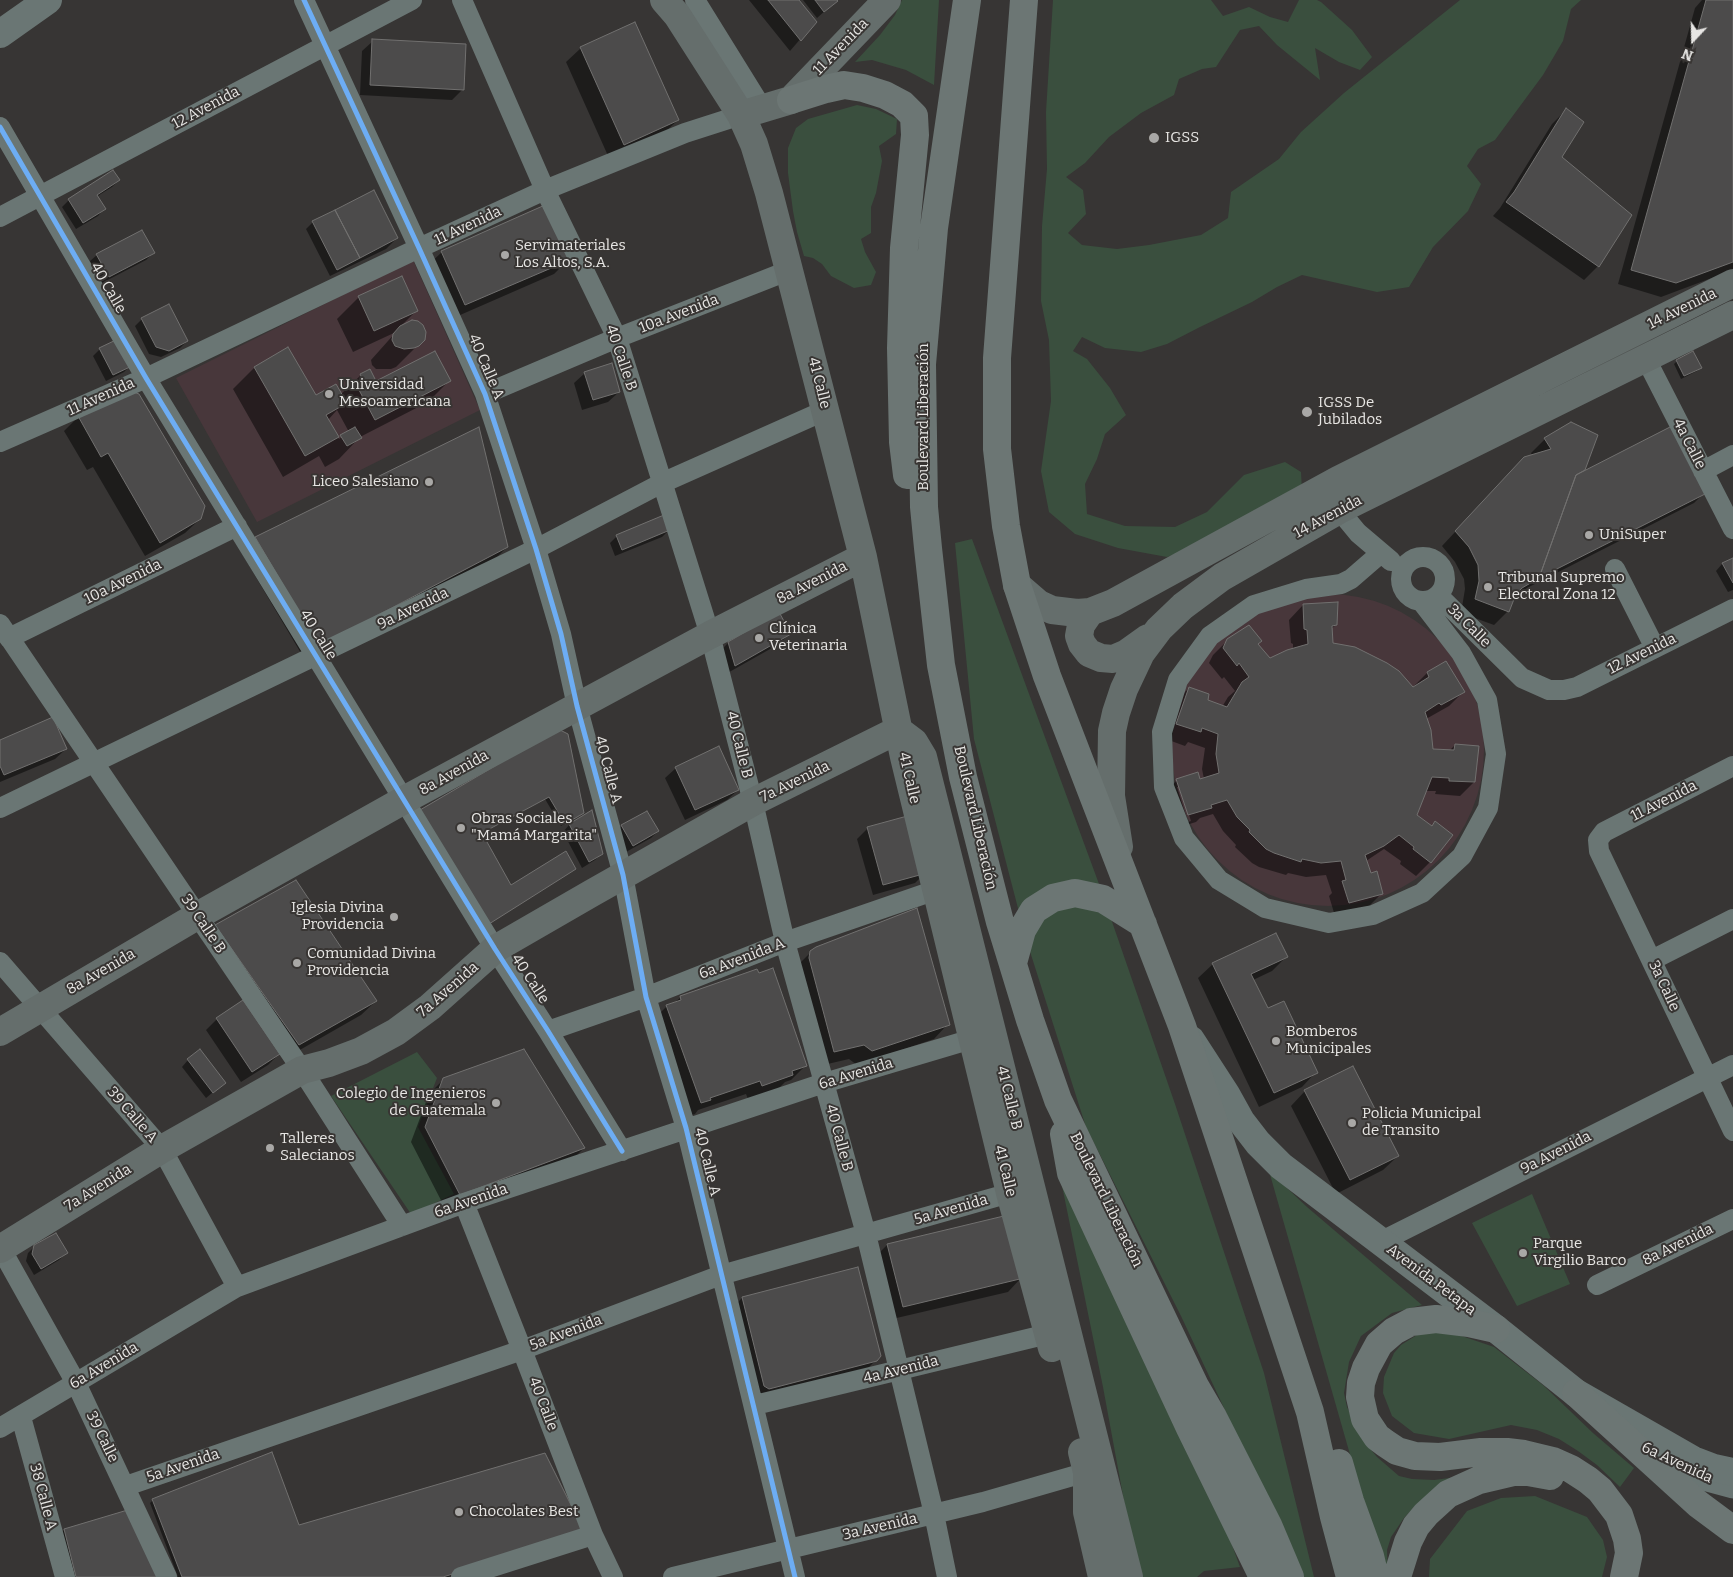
<!DOCTYPE html>
<html>
<head>
<meta charset="utf-8">
<style>
	body { margin:0 }
	#map { position:relative; width:1733px; height:1577px; overflow:hidden; background:#373534; font-family:Bitter,serif }
	canvas { display:block }
	.north { position:absolute; left:1668px; top:15px; width:50px; height:50px; -webkit-text-stroke:4px #383533; paint-order:stroke; rotate:201deg; font-size:14px; font-weight:700; line-height:20px; text-align:center; color:#e7e6e4 }
	.north::after { content:''; display:block; margin:auto; width:18px; height:22px; background:#e7e6e4; clip-path:polygon(50% 0,100% 100%,50% 72%,0 100%) }
</style>
</head>
<body>
<div id="map">
<canvas width="1733" height="1577"></canvas>
<div class="north">N</div>
</div>
<script>
const c = document.querySelector('canvas').getContext('2d');
c.lineJoin = 'round';
function fillPath(path, color) {
  c.fillStyle = color;
  c.fill(path, 'evenodd');
}
function shape(rows) {
  const path = new Path2D();
  for (const r of rows) {
    if (r.length === 3) {
      path.moveTo(r[0] + r[2], r[1]);
      path.arc(r[0], r[1], r[2], 0, 2 * Math.PI);
      continue;
    }
    path.moveTo(r[0], r[1]);
    for (let i = 2; i < r.length; i += 2) path.lineTo(r[i], r[i + 1]);
  }
  return path;
}
function strokePath(path, color, width, dash) {
  c.strokeStyle = color;
  c.lineWidth = width;
  c.lineCap = dash ? 'butt' : 'round';
  c.setLineDash(dash || []);
  c.stroke(path);
}
function drawText(font, color, halo, rows, align = 'center') {
  c.font = font + ' Bitter,serif';
  c.lineWidth = 4;
  c.setLineDash([]);
  c.textBaseline = 'middle';
  c.strokeStyle = halo;
  c.fillStyle = color;
  for (const [text, x, y, turn = 0] of rows) {
    c.save();
    c.translate(x, y);
    c.rotate((+turn || 0) * Math.PI / 180);
    c.textAlign = isNaN(turn) ? turn : align;
    if (halo) c.strokeText(text, 0, 0);
    c.fillText(text, 0, 0);
    c.restore();
  }
}
fillPath(shape([
	[413,260,480,410,257,522,176,378],
	[1328,750,156]
]), '#48373b');
fillPath(shape([
	[902,0,939,0,934,85,906,70,872,60,855,62,880,35,895,15],
	[1053,0,1211,0,1223,16,1249,7,1270,17,1288,22,1299,0,1317,0,1321,2,1352,30,1372,57,1360,70,1339,62,1315,48,1320,80,1277,45,1259,26,1240,30,1216,67,1202,69,1179,79,1174,95,1141,113,1109,137,1085,163,1066,177,1083,190,1086,214,1068,233,1082,245,1117,249,1149,245,1201,235,1228,218,1231,192,1279,159,1301,132,1344,93,1460,0,1581,0,1571,9,1563,41,1543,75,1495,140,1478,149,1467,166,1481,184,1468,211,1433,247,1409,287,1377,292,1302,275,1277,287,1252,302,1200,327,1167,344,1141,352,1105,348,1082,337,1073,351,1087,359,1110,388,1126,415,1105,434,1097,459,1085,484,1087,514,1125,526,1175,527,1207,512,1244,475,1285,462,1301,472,1302,491,1215,540,1167,557,1118,548,1075,534,1049,512,1041,471,1051,401,1049,340,1041,301,1042,226,1047,169,1046,112],
	[857,105,876,109,897,119,896,134,879,146,882,161,876,193,871,207,871,233,861,239,865,252,876,272,871,285,854,288,831,276,822,264,813,258,804,256,797,232,793,211,788,173,788,148,796,128,808,119],
	[972,539,1099,884,1175,1104,1264,1373,1314,1577,1303,1577,1181,1316,1086,1127,1026,939,974,739,955,543],
	[417,1052,437,1078,418,1127,454,1194,411,1214,331,1096],
	[1058,1166,1206,1473,1240,1567,1204,1571,1197,1577,1138,1577,1103,1387],
	[1269,1171,1307,1207,1422,1305,1392,1313,1361,1336,1349,1362,1344,1393,1347,1407,1363,1440,1377,1457,1399,1476,1412,1479,1434,1480,1457,1477,1415,1506,1404,1518,1391,1537,1387,1550,1388,1577,1385,1577],
	[1532,1194,1570,1284,1517,1306,1472,1223],
	[1450,1332,1494,1347,1543,1385,1593,1433,1634,1468,1620,1487,1597,1465,1578,1451,1559,1439,1537,1430,1511,1425,1449,1439,1414,1433,1392,1416,1383,1393,1384,1377,1394,1353,1401,1345,1420,1333],
	[1535,1496,1587,1517,1603,1540,1607,1557,1602,1577,1429,1577,1430,1559,1467,1511,1501,1498]
]), '#3a4f3e');
fillPath(shape([
	[749,0,798,0,815,22,790,51],
	[803,0,836,0,836,1,817,18],
	[1702,0,1733,0,1733,270,1661,297,1618,284,1695,8],
	[373,41,463,89,452,100,360,95,362,51],
	[581,48,678,120,663,134,609,158,566,62],
	[1566,110,1560,158,1598,266,1584,280,1493,216,1500,208,1552,124],
	[113,171,119,180,112,187,96,197,104,209,98,216,76,229,62,207,69,200],
	[373,192,397,238,386,249,330,276,306,229,313,222],
	[442,252,568,260,554,274,451,319,427,266],
	[153,253,146,260,102,283,90,261,97,255],
	[401,278,416,311,402,325,424,339,396,367,391,369,376,369,372,365,371,360,396,332,353,352,337,319,359,297],
	[142,319,187,341,180,348,161,357,149,354,135,326],
	[100,349,131,365,124,372,106,381,93,356],
	[1677,361,1700,368,1697,371,1681,379,1674,364],
	[254,368,315,397,340,395,361,375,376,382,449,381,428,402,360,437,339,459,325,467,319,456,283,477,233,389],
	[337,410,349,432,339,439,328,420],
	[585,373,619,392,608,402,582,410,574,383],
	[78,417,200,519,185,533,145,556,93,467,87,470,64,431],
	[478,429,507,547,493,561,305,660,241,552,255,538],
	[1545,439,1584,470,1579,474,1705,492,1694,503,1527,588,1513,598,1508,611,1494,625,1461,613,1465,589,1464,579,1455,562,1442,546,1510,473,1532,456,1531,453],
	[669,530,662,537,615,556,610,543,617,536],
	[1733,559,1733,590,1728,592,1716,571,1722,564],
	[1303,605,1336,625,1331,629,1332,644,1412,688,1427,673,1446,663,1463,692,1449,706,1426,719,1432,750,1449,751,1455,745,1474,782,1460,796,1435,794,1436,791,1425,791,1416,816,1430,862,1416,876,1400,864,1401,861,1384,849,1366,861,1370,874,1381,894,1367,908,1335,916,1329,896,1332,893,1326,875,1306,877,1288,873,1286,875,1259,867,1252,863,1235,847,1236,845,1223,831,1213,814,1200,818,1196,822,1173,829,1163,795,1177,780,1199,780,1204,779,1202,769,1205,748,1188,742,1185,746,1163,738,1175,702,1189,688,1206,701,1222,707,1228,697,1235,691,1224,677,1222,679,1209,663,1213,655,1228,640,1257,645,1270,659,1293,649,1293,644,1291,643,1289,620],
	[1177,787,1180,787,1191,821,1188,822],
	[790,633,779,644,724,675,718,653,728,643],
	[558,730,583,812,561,826,545,799,481,834,510,887,575,869,485,926,418,814],
	[0,741,66,749,55,759,0,782],
	[676,768,738,790,727,800,685,820,665,778],
	[591,812,602,853,595,860,582,868,563,832,569,825],
	[910,816,926,872,915,883,873,895,857,839,867,829],
	[622,826,658,831,651,838,626,852,615,833],
	[202,940,376,1001,361,1015,284,1059,280,1053,268,1065,241,1082,206,1030,217,1019,244,1001],
	[811,952,948,1024,934,1039,857,1065,849,1059,819,1066,796,967],
	[1286,957,1272,971,1253,980,1267,1010,1316,1072,1302,1087,1259,1107,1198,978,1213,964],
	[681,997,806,1065,791,1080,785,1082,778,1089,748,1099,746,1094,698,1110,695,1114,686,1117,652,1021,667,1006,673,1004],
	[188,1060,224,1083,206,1098,182,1067],
	[444,1079,584,1148,570,1162,445,1208,411,1142,429,1094],
	[1305,1091,1398,1156,1383,1170,1336,1194,1291,1106],
	[887,1245,1022,1277,1008,1292,888,1320,873,1259],
	[35,1246,66,1253,59,1260,34,1275,26,1261,28,1253],
	[742,1298,876,1360,861,1375,754,1402,728,1312],
	[153,1500,299,1526,580,1535,448,1577,178,1577,150,1503],
	[64,1530,160,1577,72,1577,61,1533]
]), '#0007');
const building = shape([
	[768,0,799,0,817,22,801,41,768,0],
	[815,0,837,0,838,1,824,12,815,0],
	[1706,0,1733,0,1733,262,1676,283,1631,270,1706,0],
	[635,22,679,120,624,145,580,47,635,22],
	[372,39,466,44,464,90,370,85,372,39],
	[1566,108,1584,122,1562,157,1632,215,1599,267,1506,202,1514,192,1566,108],
	[113,170,120,180,97,195,106,209,83,223,68,199,113,170],
	[374,190,398,238,360,258,335,210,374,190],
	[545,205,570,260,465,305,441,251,545,205],
	[335,210,360,258,337,270,312,221,335,210],
	[142,230,155,253,109,277,96,254,142,230],
	[402,276,418,311,374,331,358,296,402,276],
	[169,304,188,341,169,351,156,347,141,318,169,304],
	[412,320,418,321,423,325,426,332,425,340,419,346,414,348,404,349,395,346,392,340,393,334,400,326,412,320],
	[118,339,132,366,113,375,99,348,118,339],
	[288,347,316,395,336,384,347,403,326,415,339,437,305,456,254,367,288,347],
	[435,351,451,381,375,420,359,390,366,387,360,374,370,369,376,381,435,351],
	[1693,351,1702,368,1684,376,1676,360,1693,351],
	[612,363,620,392,593,400,584,372,612,363],
	[128,390,139,394,205,506,201,519,160,543,108,453,101,457,78,416,128,390],
	[1571,422,1598,435,1585,470,1576,475,1539,578,1522,588,1516,594,1509,612,1475,599,1479,581,1478,565,1469,547,1455,531,1524,457,1551,449,1544,438,1571,422],
	[1672,426,1707,493,1539,578,1576,475,1672,426],
	[355,427,362,438,347,446,340,435,355,427],
	[479,427,508,547,319,646,255,537,479,427],
	[664,515,670,530,622,550,616,535,664,515],
	[1733,558,1733,583,1722,563,1733,558],
	[1338,602,1337,625,1332,626,1333,643,1355,647,1387,663,1399,671,1413,687,1429,677,1427,672,1446,661,1465,692,1441,705,1439,703,1425,712,1431,730,1433,749,1454,750,1455,744,1479,746,1475,782,1449,781,1449,778,1432,777,1417,815,1432,826,1435,821,1453,835,1431,863,1413,849,1414,847,1399,835,1384,846,1365,855,1371,873,1377,871,1383,894,1349,903,1342,881,1346,880,1341,861,1321,863,1302,859,1301,862,1274,853,1266,849,1249,832,1250,830,1237,817,1227,800,1211,805,1212,808,1188,815,1176,779,1198,772,1200,779,1219,773,1216,754,1218,734,1202,728,1201,732,1176,724,1189,687,1209,694,1208,700,1227,707,1242,682,1249,677,1239,663,1237,666,1223,648,1227,639,1249,625,1262,641,1258,644,1270,658,1287,650,1308,644,1307,630,1304,629,1303,604,1338,602],
	[779,612,791,634,735,666,728,642,779,612],
	[53,717,67,749,4,775,0,766,0,740,53,717],
	[558,729,568,734,584,813,565,824,549,797,482,833,511,885,566,851,576,869,489,924,420,810,558,729],
	[719,746,739,790,695,810,675,767,719,746],
	[592,810,603,854,589,862,569,824,592,810],
	[647,811,659,831,633,846,621,825,647,811],
	[911,815,927,873,883,885,867,827,911,815],
	[296,880,377,1001,299,1045,215,925,296,880],
	[917,908,950,1025,872,1051,864,1045,834,1052,809,958,810,951,816,947,917,908],
	[1276,933,1288,957,1251,974,1268,1008,1284,1001,1318,1073,1274,1093,1212,963,1276,933],
	[773,968,807,1066,792,1071,793,1075,762,1086,760,1081,710,1098,711,1100,701,1103,666,1005,681,1000,680,996,757,969,759,973,773,968],
	[243,1000,280,1054,252,1072,216,1018,243,1000],
	[200,1049,226,1083,213,1093,187,1059,200,1049],
	[524,1049,585,1148,460,1195,425,1127,443,1078,524,1049],
	[1353,1066,1399,1156,1350,1180,1304,1090,1353,1066],
	[1008,1215,1024,1278,903,1307,887,1244,1008,1215],
	[56,1233,68,1253,41,1269,32,1254,34,1245,56,1233],
	[858,1267,881,1356,877,1361,769,1389,764,1386,742,1297,858,1267],
	[272,1452,299,1525,545,1453,585,1533,443,1577,182,1577,152,1499,272,1452],
	[131,1509,161,1577,76,1577,64,1529,131,1509]
]);
fillPath(building, '#4c4b4b');
strokePath(building, '#71706f', 1);
strokePath(shape([
	[304,0,419,248,485,394,536,549,561,634,577,706,623,875,646,997,686,1128,795,1577],
	[462,0,545,190,617,338,710,635,753,802,785,942,866,1234,934,1514,947,1577],
	[695,0,762,108],
	[0,127,146,378,495,949,548,1031,622,1151],
	[0,217,412,0],
	[1646,359,1733,529],
	[485,394,617,338,790,270],
	[0,442,146,378,419,248,545,190,685,133,741,115],
	[1703,471,1733,455],
	[1339,510,1358,533,1391,561],
	[1381,553,1351,579,1341,584,1306,589,1254,605,1210,636,1178,680,1162,732,1164,787,1175,815,1184,838,1219,880,1265,908,1329,923,1373,915,1422,893,1462,856,1488,808,1496,754,1487,700,1461,653,1421,601],
	[1423,579,22],
	[1615,569,1655,648],
	[1438,595,1522,678,1549,690,1564,690,1577,687,1733,609],
	[0,624,302,1070,402,1226],
	[9,638,237,526],
	[1733,766,1604,832,1598,840,1599,851,1733,1131],
	[0,808,536,549,662,483,826,410],
	[1652,960,1733,919],
	[0,962,162,1149,237,1287],
	[548,1031,646,997,785,942,936,890],
	[464,1203,522,1350,593,1535,613,1577],
	[1380,1242,1733,1065],
	[0,1247,76,1383,167,1577],
	[1597,1285,1733,1219],
	[755,1405,1048,1334],
	[21,1417,65,1577],
	[0,1428,237,1287,464,1203,824,1083,972,1039],
	[126,1486,522,1350,721,1275,1010,1193],
	[461,1577,593,1535],
	[673,1577,983,1502,1087,1472]
]), '#6a7674', 20);
strokePath(shape([
	[1695,1473,1707,1479,1733,1486]
]), '#6a7674', 25);
strokePath(shape([
	[664,0,677,15,741,115,754,144,769,193,863,557,904,757,1010,1193,1052,1348],
	[741,115,791,100,887,0],
	[1017,585,1039,604,1052,610,1077,613,1090,612,1113,603,1338,480,1733,283],
	[1090,612,1081,625,1079,636,1082,644,1089,653,1101,658,1113,659,1127,653,1148,638],
	[1119,847,1111,796,1112,731,1116,713,1124,689,1141,653,1159,629,1183,606,1222,577,1339,510,1733,315],
	[0,1032,197,916,404,800,710,635,863,557],
	[0,1249,162,1149,302,1070,329,1063,361,1051,396,1032,430,1007,495,949,592,893,753,802,898,730,914,742,923,757,1129,1577],
	[1082,1452,1087,1472,1087,1512,1102,1577]
]), '#656e6c', 28);
strokePath(shape([
	[0,34,48,0],
	[1191,1040,1226,1094,1241,1121,1258,1143,1281,1166,1496,1329,1576,1393,1693,1460,1714,1468,1733,1472]
]), '#6a7674', 28);
strokePath(shape([
	[967,0,934,228,922,364,924,507,928,548,941,665,963,777,1000,922,1030,1020,1058,1100,1195,1386,1213,1417,1268,1525,1290,1577],
	[1024,0,997,358,997,449,1006,526,1017,585,1047,676,1182,1026,1310,1412,1334,1517,1350,1577],
	[791,100,826,89,844,85,863,88,885,95,902,104,914,116,915,135,904,248,901,348,903,442,907,475],
	[1013,963,1022,930,1034,910,1053,898,1075,893,1103,899,1143,924],
	[1064,1134,1071,1173,1190,1428,1263,1577],
	[1496,1329,1469,1323,1436,1319,1411,1322,1394,1331,1379,1344,1366,1368,1361,1383,1360,1397,1365,1419,1377,1437,1385,1443,1397,1451,1415,1456,1440,1457,1481,1452,1507,1452,1524,1454,1553,1461,1571,1469,1588,1480,1600,1490,1619,1515,1627,1539,1629,1553,1624,1577],
	[1576,1393,1698,1504,1733,1530],
	[1339,1463,1350,1501,1370,1556,1375,1577],
	[1397,1577,1408,1542,1416,1526,1426,1514,1448,1494,1479,1480,1513,1472,1528,1472,1550,1476]
]), '#6c7674', 28);
strokePath(shape([
	[304,0,419,248,485,394,536,549,561,634,577,706,623,875,646,997,686,1128,795,1577],
	[0,127,146,378,495,949,548,1031,622,1151]
]), '#6dadf4', 5);
for (const [x, y, r, color] of [
	[1154,138,6,"#a9a8a6"],
	[505,255,5,"#a9a8a6"],
	[329,394,5,"#a9a8a6"],
	[1307,412,6,"#a9a8a6"],
	[429,482,5,"#a9a8a6"],
	[1589,535,5,"#a9a8a6"],
	[1488,587,5,"#a9a8a6"],
	[759,638,5,"#a9a8a6"],
	[461,828,5,"#a9a8a6"],
	[394,917,5,"#a9a8a6"],
	[297,963,5,"#a9a8a6"],
	[1276,1041,5,"#a9a8a6"],
	[496,1103,5,"#a9a8a6"],
	[1352,1123,5,"#a9a8a6"],
	[270,1148,5,"#a9a8a6"],
	[1523,1253,5,"#a9a8a6"],
	[459,1512,5,"#a9a8a6"]
]) {
  const dot = new Path2D();
  dot.arc(x, y, r, 0, 2 * Math.PI);
  c.fillStyle = color;
  c.fill(dot);
  strokePath(dot, '#383533', 2);
}
drawText('15px', '#e7e6e4', '#383533', [
	["11 Avenida",841,47,-46],
	["12 Avenida",206,108,-28],
	["11 Avenida",468,226,-25],
	["40 Calle",108,288,60],
	["14 Avenida",1682,309,-26],
	["10a Avenida",679,314,-21],
	["40 Calle B",621,358,71],
	["40 Calle A",486,367,67],
	["41 Calle",819,383,76],
	["11 Avenida",101,397,-24],
	["Boulevard Liberación",924,417,-90],
	["4a Calle",1689,444,63],
	["14 Avenida",1328,517,-28],
	["10a Avenida",123,582,-26],
	["8a Avenida",812,583,-27],
	["9a Avenida",413,609,-26],
	["3a Calle",1469,626,45],
	["40 Calle",318,635,58],
	["12 Avenida",1642,654,-26],
	["40 Calle B",739,745,76],
	["40 Calle A",608,770,75],
	["8a Avenida",454,773,-29],
	["41 Calle",909,778,77],
	["7a Avenida",795,782,-26],
	["11 Avenida",1664,801,-27],
	["Boulevard Liberación",975,818,77],
	["39 Calle B",203,924,56],
	["6a Avenida A",742,959,-21],
	["8a Avenida",101,972,-30],
	["40 Calle",530,979,57],
	["3a Calle",1664,986,65],
	["7a Avenida",448,990,-41],
	["6a Avenida",856,1074,-17],
	["41 Calle B",1009,1098,76],
	["39 Calle A",132,1115,49],
	["40 Calle B",839,1138,75],
	["9a Avenida",1556,1153,-27],
	["40 Calle A",707,1162,76],
	["41 Calle",1005,1171,76],
	["7a Avenida",98,1188,-32],
	["Boulevard Liberación",1106,1200,64],
	["6a Avenida",471,1201,-19],
	["5a Avenida",951,1210,-16],
	["8a Avenida",1678,1245,-26],
	["Avenida Petapa",1431,1280,37],
	["5a Avenida",566,1333,-21],
	["6a Avenida",104,1366,-31],
	["4a Avenida",901,1370,-14],
	["40 Calle",543,1404,69],
	["39 Calle",102,1437,64],
	["6a Avenida",1677,1463,25],
	["5a Avenida",183,1466,-19],
	["38 Calle A",43,1497,75],
	["3a Avenida",880,1527,-13]
]);
drawText('15px', '#e7e6e4', '#383533', [
	["IGSS",1165,138],
	["Servimateriales",515,246],
	["Los Altos, S.A.",515,263],
	["Universidad",339,385],
	["Mesoamericana",339,402],
	["IGSS De",1318,403],
	["Jubilados",1318,420],
	["Liceo Salesiano",419,482,"right"],
	["UniSuper",1599,535],
	["Tribunal Supremo",1498,578],
	["Electoral Zona 12",1498,595],
	["Clínica",769,629],
	["Veterinaria",769,646],
	["Obras Sociales",471,819],
	["\"Mamá Margarita\"",471,836],
	["Iglesia Divina",384,908,"right"],
	["Providencia",384,925,"right"],
	["Comunidad Divina",307,954],
	["Providencia",307,971],
	["Bomberos",1286,1032],
	["Municipales",1286,1049],
	["Colegio de Ingenieros",486,1094,"right"],
	["de Guatemala",486,1111,"right"],
	["Policia Municipal",1362,1114],
	["de Transito",1362,1131],
	["Talleres",280,1139],
	["Salecianos",280,1156],
	["Parque",1533,1244],
	["Virgilio Barco",1533,1261],
	["Chocolates Best",469,1512]
], 'left');
</script>
</body>
</html>
